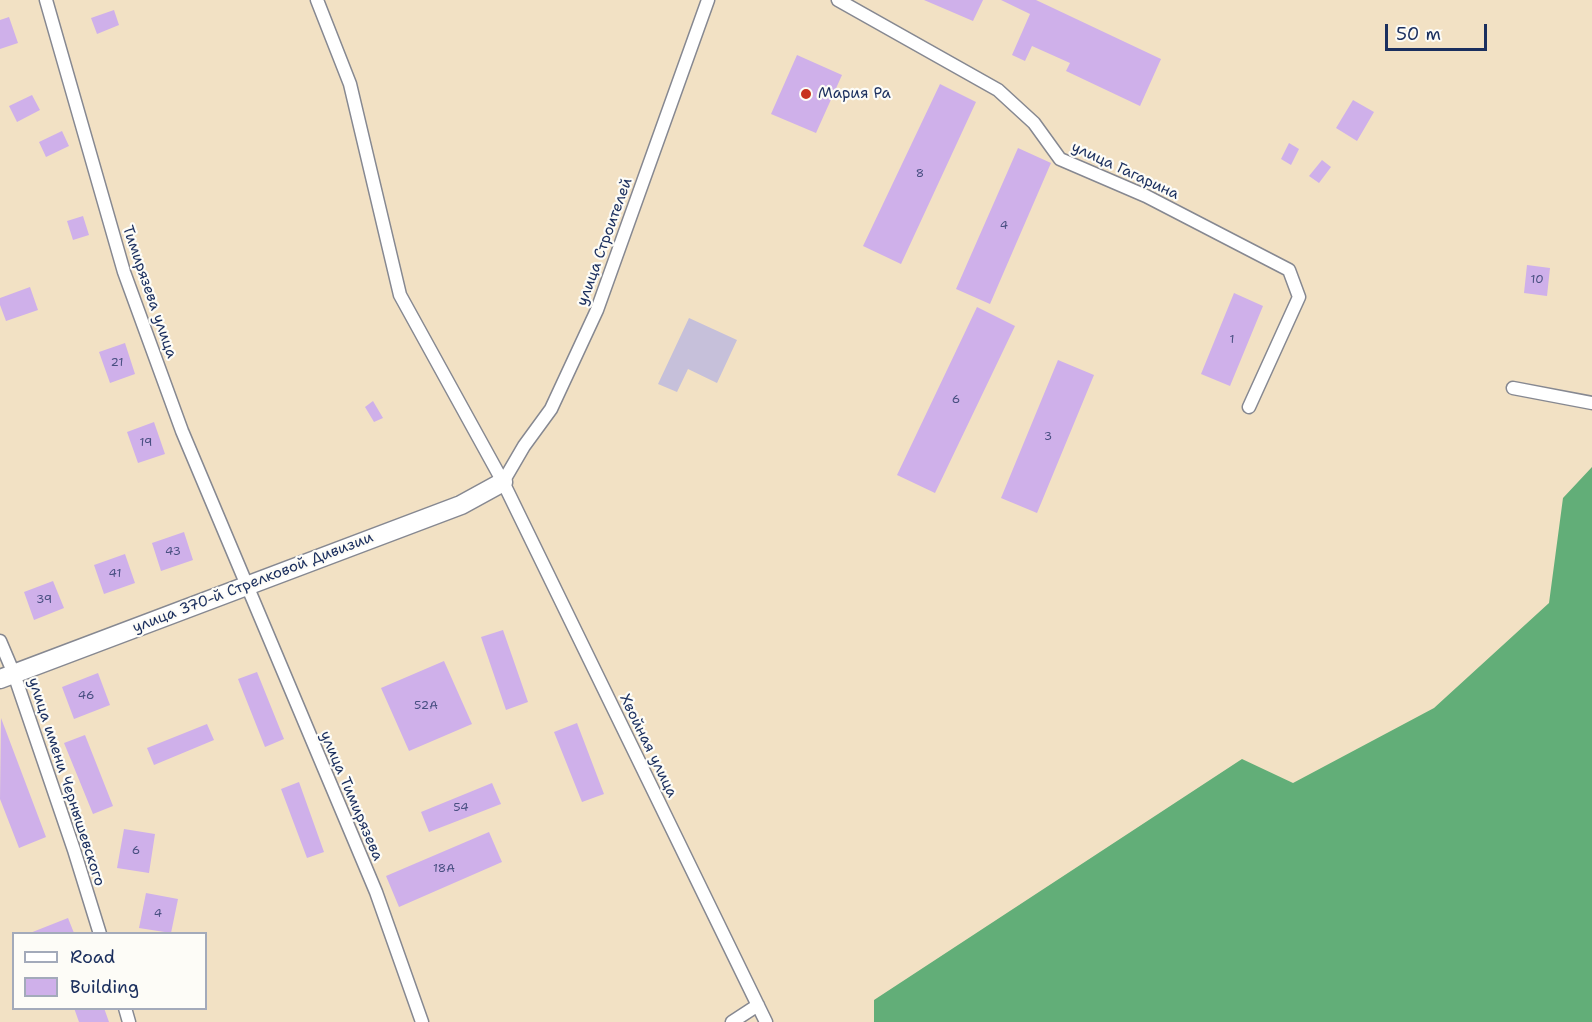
<!DOCTYPE html>
<html>
<head>
<meta charset="utf-8">
<style>
	body { margin:0 }
	#map { position:relative; width:1592px; height:1022px; overflow:hidden; background:#f2e1c4; font-family:"Shantell Sans",sans-serif }
	canvas { display:block }
	.legend { position:absolute; left:12px; top:932px; width:195px; height:78px; box-sizing:border-box; background:#fdfcf7; border:2px solid #a3aaba; margin:0; padding:8px 10px; list-style:none; font-size:18px; color:#1b2f5e }
	.legend li { display:flex; align-items:center; gap:12px; height:30px }
	.legend b { width:30px; border:2px solid #a3aaba }
	.scale { position:absolute; left:1385px; top:24px; width:102px; height:27px; box-sizing:border-box; border:3px solid #1b2f5e; border-top:0; padding-left:8px; font-size:18px; line-height:21px; white-space:nowrap; color:#1b2f5e; -webkit-text-stroke:4px #fdfcf7; paint-order:stroke }
</style>
</head>
<body>
<div id="map">
<canvas width="1592" height="1022"></canvas>
<ul class="legend">
<li><b style="height:8px;background:#fff"></b>Road</li>
<li><b style="height:16px;background:#cfb0ea"></b>Building</li>
</ul>
<div class="scale">50 m</div>
</div>
<script>
const c = document.querySelector('canvas').getContext('2d');
c.lineJoin = 'round';
function fillPath(path, color) {
  c.fillStyle = color;
  c.fill(path, 'evenodd');
}
function shape(rows) {
  const path = new Path2D();
  for (const r of rows) {
    path.moveTo(r[0], r[1]);
    for (let i = 2; i < r.length; i += 2) path.lineTo(r[i], r[i + 1]);
  }
  return path;
}
function strokePath(path, color, width, dash) {
  c.strokeStyle = color;
  c.lineWidth = width;
  c.lineCap = dash ? 'butt' : 'round';
  c.setLineDash(dash || []);
  c.stroke(path);
}
function drawText(font, color, halo, rows, align = 'center') {
  c.font = font + ' "Shantell Sans",sans-serif';
  c.lineWidth = 4.5;
  c.setLineDash([]);
  c.textBaseline = 'middle';
  c.strokeStyle = halo;
  c.fillStyle = color;
  for (const [text, x, y, turn = 0] of rows) {
    c.save();
    c.translate(x, y);
    c.rotate((+turn || 0) * Math.PI / 180);
    c.textAlign = isNaN(turn) ? turn : align;
    if (halo) c.strokeText(text, 0, 0);
    c.fillText(text, 0, 0);
    c.restore();
  }
}
fillPath(shape([
	[689,318,737,340,717,383,688,369,677,392,658,384]
]), '#c6c0da');
fillPath(shape([
	[1592,467,1592,1022,874,1022,874,1000,1242,759,1293,783,1434,708,1549,603,1563,498]
]), '#62ae78');
fillPath(shape([
	[924,0,983,0,973,21],
	[1001,0,1036,0,1161,59,1140,106,1066,71,1070,63,1032,46,1025,61,1012,55,1030,14],
	[114,10,119,25,97,34,91,18],
	[9,17,18,43,0,49,0,20],
	[797,55,842,75,816,133,771,114],
	[940,84,976,102,901,264,863,246],
	[32,95,40,110,17,122,9,106],
	[1353,100,1374,112,1357,141,1336,128],
	[62,131,69,146,46,157,39,142],
	[1289,143,1299,149,1291,165,1281,159],
	[1018,148,1051,163,990,304,956,289],
	[1322,160,1331,167,1319,183,1309,176],
	[83,216,89,235,73,240,67,221],
	[1527,265,1550,268,1547,296,1524,293],
	[30,287,38,310,6,321,0,305,0,298],
	[1234,293,1263,306,1230,386,1201,374],
	[977,307,1015,326,935,493,897,475],
	[125,343,135,374,110,383,99,352],
	[1058,360,1094,375,1037,513,1001,498],
	[373,401,383,418,374,422,365,407],
	[154,422,165,454,138,463,127,432],
	[184,532,193,560,161,571,152,543],
	[125,554,135,583,104,594,94,565],
	[53,581,64,608,34,620,24,592],
	[503,630,528,702,506,710,481,637],
	[444,661,472,724,409,751,381,688],
	[257,672,284,739,265,747,238,679],
	[98,673,110,705,74,719,62,687],
	[1,718,46,837,19,848,0,799],
	[577,723,604,794,582,802,554,732],
	[207,724,214,740,154,765,147,748],
	[85,735,113,806,93,814,64,743],
	[299,782,324,852,307,858,281,789],
	[492,783,501,804,429,832,421,812],
	[124,829,155,834,149,873,117,868],
	[489,832,502,862,399,907,386,876],
	[146,893,178,899,171,933,139,928],
	[68,918,74,933,30,933],
	[74,1008,104,1008,109,1022,79,1022]
]), '#cfb0ea');
const street = shape([
	[46,0,124,272,182,431,376,892,422,1022],
	[317,0,350,84,400,295,503,482,766,1022],
	[838,0,998,90,1034,123,1060,159,1146,196,1289,270,1299,297,1249,407],
	[1513,388,1592,403],
	[503,482,524,446,551,409,597,310,708,0],
	[0,641,14,674,74,850,100,934],
	[125,1008,129,1022],
	[732,1022,758,1005]
]);
const secondary = shape([
	[0,679,461,505,503,482]
]);
strokePath(street, '#868891', 15);
strokePath(secondary, '#868891', 21);
strokePath(street, '#fff', 12);
strokePath(secondary, '#fff', 18);
for (const [x, y, r, color] of [
	[806,94,6,"#c8321e"]
]) {
  const dot = new Path2D();
  dot.arc(x, y, r, 0, 2 * Math.PI);
  c.fillStyle = color;
  c.fill(dot);
  strokePath(dot, '#fdfcf7', 2);
}
drawText('12px', '#484f81', null, [
	["8",920,174],
	["4",1004,226],
	["10",1537,280],
	["1",1232,340],
	["21",117,363],
	["6",956,400],
	["3",1048,437],
	["19",146,443],
	["43",173,552],
	["41",115,574],
	["39",44,600],
	["46",86,696],
	["52А",426,706],
	["54",461,808],
	["6",136,851],
	["18А",444,869],
	["4",158,914]
]);
drawText('15px', '#1b2f5e', '#fdfcf7', [
	["Мария Ра",818,94]
], 'left');
drawText('15px', '#1b2f5e', '#fdfcf7', [
	["улица Гагарина",1125,171,25],
	["улица Строителей",605,242,-70],
	["Тимирязева улица",149,292,71],
	["улица 370-й Стрелковой Дивизии",253,583,-21],
	["Хвойная улица",648,746,64],
	["улица имени Чернышевского",66,782,72],
	["улица Тимирязева",351,796,67]
]);
</script>
</body>
</html>
